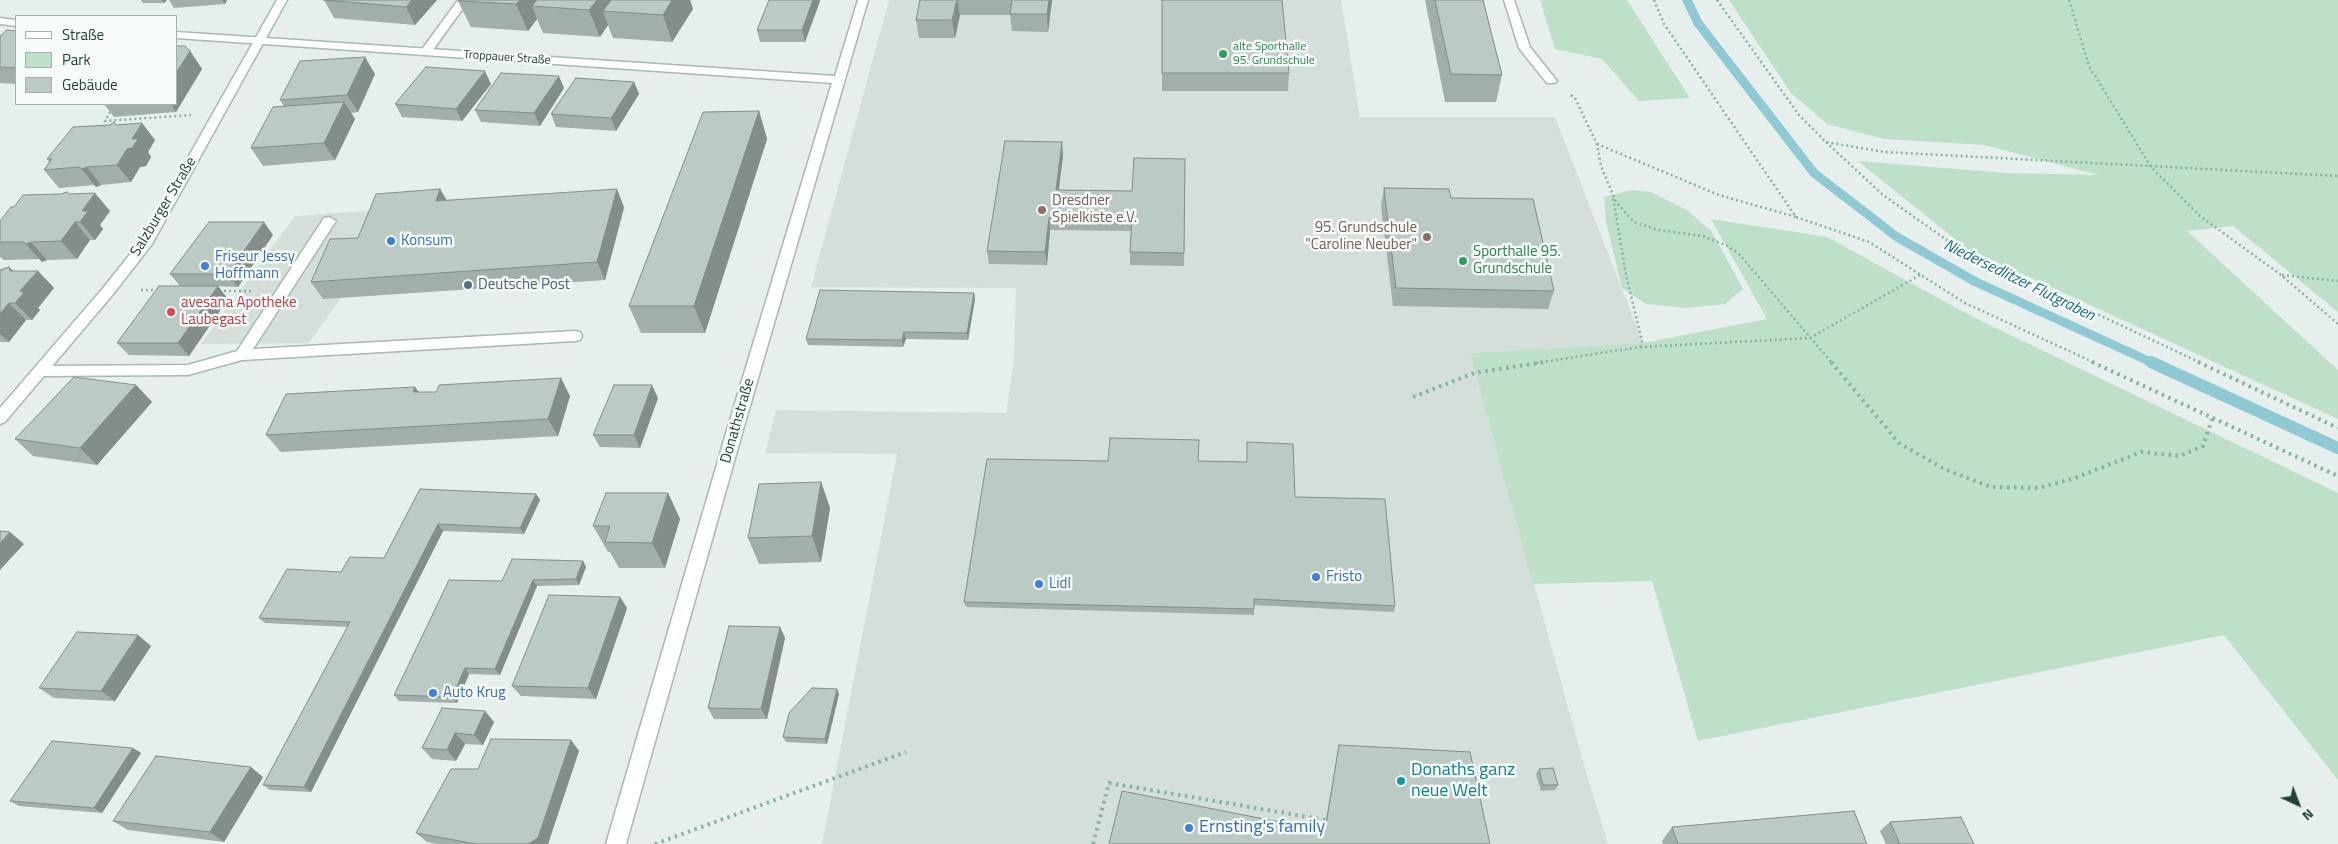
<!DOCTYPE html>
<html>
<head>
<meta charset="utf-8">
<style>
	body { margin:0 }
	#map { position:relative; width:2338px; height:844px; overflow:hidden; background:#e6efeb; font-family:"Titillium Web",sans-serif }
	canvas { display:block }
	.legend { position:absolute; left:15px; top:15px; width:162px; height:90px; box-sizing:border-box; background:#f7fbf9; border:1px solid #a3b1ad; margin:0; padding:6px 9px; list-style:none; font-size:15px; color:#24423a }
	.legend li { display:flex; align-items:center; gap:10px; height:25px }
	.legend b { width:25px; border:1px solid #a3b1ad }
	.north { position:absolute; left:2273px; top:779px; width:50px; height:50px; -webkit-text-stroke:4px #f7fbf9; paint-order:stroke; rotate:137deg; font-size:14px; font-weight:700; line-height:20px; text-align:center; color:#24423a }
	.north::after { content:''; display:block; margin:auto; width:18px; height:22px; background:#24423a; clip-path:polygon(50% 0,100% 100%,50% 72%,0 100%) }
</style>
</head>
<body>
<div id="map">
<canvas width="2338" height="844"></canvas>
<ul class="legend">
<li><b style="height:6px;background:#fff"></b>Straße</li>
<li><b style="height:14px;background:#bfe0c8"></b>Park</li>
<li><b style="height:14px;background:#bbcac4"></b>Gebäude</li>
</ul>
<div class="north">N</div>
</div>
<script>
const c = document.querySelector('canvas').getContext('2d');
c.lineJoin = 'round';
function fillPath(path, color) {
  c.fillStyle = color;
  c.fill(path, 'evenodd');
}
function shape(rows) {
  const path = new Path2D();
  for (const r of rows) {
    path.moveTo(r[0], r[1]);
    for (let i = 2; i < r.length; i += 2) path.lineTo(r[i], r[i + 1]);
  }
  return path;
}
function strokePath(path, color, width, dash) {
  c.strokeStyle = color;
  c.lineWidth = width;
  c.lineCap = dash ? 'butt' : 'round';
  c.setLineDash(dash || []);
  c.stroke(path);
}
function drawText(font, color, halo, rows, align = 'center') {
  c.font = font + ' "Titillium Web",sans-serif';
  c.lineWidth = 5;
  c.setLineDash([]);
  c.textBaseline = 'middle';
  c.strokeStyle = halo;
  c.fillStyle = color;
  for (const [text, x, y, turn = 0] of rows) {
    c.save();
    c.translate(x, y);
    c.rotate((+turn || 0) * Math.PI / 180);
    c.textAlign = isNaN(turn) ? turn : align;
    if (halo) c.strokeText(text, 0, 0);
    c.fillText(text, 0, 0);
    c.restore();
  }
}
fillPath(shape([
	[889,0,1341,0,1360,117,1555,117,1643,343,1470,353,1584,765,1608,844,822,844,897,454,765,453,776,410,1006,413,1014,359,1016,288,811,287],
	[451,205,447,218,625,207,605,280,341,298,309,343,201,344,295,216]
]), '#d4dfda');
fillPath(shape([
	[1540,0,1627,0,1690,98,1639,101,1602,59,1555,49],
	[1729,0,2338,0,2338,312,2233,226,2187,231,2338,370,2338,419,1966,248,1858,161,2006,173,2099,175,1984,145,1884,139,1827,124,1791,93],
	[1631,190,1651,192,1687,210,1712,232,1743,289,1725,304,1686,308,1646,304,1622,288,1606,222,1604,197],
	[1711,219,1827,237,1971,316,2338,493,2338,780,2224,635,1698,741,1652,581,1533,584,1470,353,1643,343,1767,319]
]), '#bfe0c8');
strokePath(shape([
	[1687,0,1698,23,1814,173,1897,237,1976,282,2153,363]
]), '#8ec9d4', 9);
strokePath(shape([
	[2151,362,2338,448]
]), '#8ec9d4', 12);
const lane = shape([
	[458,0,469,0,430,54,422,54,420,52,458,0],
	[329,217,336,221,253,349,575,331,580,332,582,336,580,340,575,341,242,360,188,375,41,376,36,375,34,371,36,367,41,366,188,365,237,351,324,218,329,217]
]);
const street = shape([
	[858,0,868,0,743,430,626,844,606,844,727,430,832,83,176,38,176,32,835,76,858,0],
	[1504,0,1514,0,1530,47,1557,81,1555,83,1547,83,1519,48,1504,0],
	[0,18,16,20,16,26,0,24,0,18]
]);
const secondary = shape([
	[277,0,287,0,152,244,114,293,5,422,0,424,0,408,104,287,142,239,277,0]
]);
strokePath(lane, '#a8b8b2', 3);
strokePath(street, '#a8b8b2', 3);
strokePath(secondary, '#a4bbb3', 3);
strokePath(shape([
	[1654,0,1664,24,1796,217,1869,242,1965,303,2095,363],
	[1717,0,1799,115,1826,142,1885,152,2338,176],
	[2069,0,2089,66,2151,167,2200,216,2281,275,2338,324],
	[1571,95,1575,98,1597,144,1601,166,1616,202,1634,222,1658,230,1703,236,1728,246,1739,254,1832,363],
	[112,104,114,105,105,121,191,115],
	[1826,142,1883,195,1961,250,2201,363],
	[1597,144,1719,195,1796,217],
	[2282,275,2338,281],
	[141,290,160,290],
	[219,291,253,291],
	[1640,347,1810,338,1920,275],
	[1536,363,1640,347,1642,341,1626,275,1613,197]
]), '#86b3a5', 2.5, [2, 3]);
strokePath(shape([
	[1831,362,1899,443,1944,469,1991,487,2039,488,2075,478,2141,452,2180,456,2203,446,2212,419],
	[2092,362,2338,476],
	[2198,362,2338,428],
	[1413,397,1474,373,1544,362],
	[655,844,906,752],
	[1093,844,1109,783,1326,820]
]), '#86b3a5', 4, [2.5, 4.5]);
fillPath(lane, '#fff');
fillPath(street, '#fff');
fillPath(secondary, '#fff');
fillPath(shape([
	[141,0,167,0,164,3,143,3],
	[169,0,227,0,225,4,174,8],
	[324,0,437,0,415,25,334,18],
	[459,0,690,0,693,9,672,42,613,38,608,25,600,37,543,33,537,19,528,31,471,27,458,1],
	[769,0,819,0,820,1,805,42,760,42,757,30],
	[920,0,1052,0,1048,32,1012,31,1010,15,960,15,955,38,919,38,916,20],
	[1162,0,1289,73,1288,91,1162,91],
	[1425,0,1483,0,1502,75,1496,102,1445,102],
	[16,31,16,84,0,83,0,36],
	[190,51,202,69,176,112,114,117,104,104,176,104],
	[375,74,358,112,351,113,355,119,335,160,263,166,251,148,284,106,280,100],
	[634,82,639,94,616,131,556,127,551,114],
	[491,84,462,121,402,117,395,104],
	[564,88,540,126,481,122,475,110],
	[759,111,767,139,705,333,641,333,629,306],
	[116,125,155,140,148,152,151,157,146,166,140,167,131,182,101,185,96,187,94,185,59,188,44,170,49,162,47,159],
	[1063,155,1059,190,1132,191,1185,159,1184,266,1130,265,1130,252,1131,231,1050,230,1047,265,989,264,987,251],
	[1384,188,1451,198,1554,291,1548,309,1393,306,1381,206],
	[440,189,447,200,624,207,605,280,323,299,311,282,358,238],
	[69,194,110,211,100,225,103,229,95,240,90,240,77,259,47,260,42,262,40,259,4,260,0,257,0,242,14,207],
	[273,235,238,287,211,286,228,299,189,356,129,355,117,343,180,286,170,274],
	[9,267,13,271,38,271,54,288,38,308,40,310,32,320,26,320,9,342,0,342,0,270],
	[974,293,975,299,968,340,906,339,903,347,808,345,806,339],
	[136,385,152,402,97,465,33,456,15,439],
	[415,387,419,392,436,392,570,396,558,436,281,452,266,435],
	[658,398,640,448,600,447,593,435],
	[1247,442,1295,497,1395,606,1394,612,1254,605,1254,615,966,607,964,602,1108,461,1198,461,1247,462],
	[821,482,830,508,821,562,759,564,748,538],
	[420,489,536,494,540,500,524,534,443,531,311,792,270,790,263,785,348,627,265,623,259,618,341,572,384,558],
	[668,493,680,519,665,568,619,568,610,552,608,552,593,526],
	[583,561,586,567,579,585,537,586,500,675,469,674,457,703,399,701,394,695,502,581],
	[620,597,627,608,596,699,521,696,512,686],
	[780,627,785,638,767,719,714,719,708,708],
	[151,646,115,701,54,698,39,688],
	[839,694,827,744,786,742,783,737],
	[485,711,494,722,483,745,465,744,456,761,432,759,422,748],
	[571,740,579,751,548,844,437,844,427,842,416,833,478,769],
	[1339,745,1490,844,1324,831],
	[133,748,141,753,102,813,19,806,10,801],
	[1539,769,1558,785,1555,790,1541,791,1536,774],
	[263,777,224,842,128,830,113,821],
	[1890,822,1974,844,1886,844,1880,831],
	[1672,827,1867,844,1663,844,1662,841]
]), '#a1aea9');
fillPath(shape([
	[162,0,167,0,164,3],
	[222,0,227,0,225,4],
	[412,0,437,0,415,25,406,7],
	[520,0,552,0,532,6,537,19,528,31,516,4],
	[597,0,621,0,603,11,608,25,600,37,589,10],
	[672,0,690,0,693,9,672,42,663,15],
	[813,0,819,0,820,1,805,42,802,30],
	[957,0,960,15,955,38,952,20],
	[1049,0,1052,0,1048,32,1047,14],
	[190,51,202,69,176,112,171,104,176,104,176,73],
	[365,57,375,74,358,112,347,95],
	[485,71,491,84,462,121,456,109],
	[559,76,564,88,540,126,534,113],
	[634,82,639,94,616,131,611,118],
	[344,102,355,119,335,160,324,143],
	[759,111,767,139,705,333,694,306],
	[142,123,155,140,148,152,151,157,146,166,140,167,131,182,117,165],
	[1062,142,1063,155,1057,202,1056,190],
	[87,167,101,185,96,187,82,169],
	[440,189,450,207,436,201],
	[617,189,624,207,605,280,597,262],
	[67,192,82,210,95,193,110,211,100,225,103,229,95,240,80,222],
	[1049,218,1050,230,1047,265,1045,252],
	[75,222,90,240,77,259,61,241],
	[264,222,273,235,238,287,228,274],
	[31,242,47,260,42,262,26,244],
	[9,267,26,284,38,271,54,288,38,308,40,310,32,320,15,303,20,291,10,271],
	[218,286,228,299,189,356,178,343],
	[974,293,975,299,968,340,967,333],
	[9,303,26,320,9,342,0,334,0,314],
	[904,332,906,339,903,347,902,340],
	[561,378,570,396,558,436,548,419],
	[136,385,152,402,97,465,80,448],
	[652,385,658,398,640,448,634,435],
	[415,387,427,404,413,392],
	[821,482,830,508,821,562,812,536],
	[668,493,680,519,665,568,652,543],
	[536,494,540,500,524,534,520,528],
	[438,524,443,531,311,792,304,787],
	[10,532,24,544,0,570,0,543],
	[583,561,586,567,579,585,576,579],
	[533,580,537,586,500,675,495,669],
	[620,597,627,608,596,699,588,688],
	[780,627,785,638,767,719,761,709],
	[138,635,151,646,115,701,101,691],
	[465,668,469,674,457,703,452,697],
	[837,689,839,694,827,744,825,739],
	[485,711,494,722,483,745,474,735],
	[455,733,465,744,456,761,447,750],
	[571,740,579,751,548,844,528,844],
	[133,748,141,753,102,813,94,808],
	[251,767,263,777,224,842,210,832]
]), '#838d89');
const building = shape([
	[324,0,412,0,406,7,324,0],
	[459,0,520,0,516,4,458,1,459,0],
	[537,0,597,0,589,10,532,6,537,0],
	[611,0,672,0,663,15,603,11,611,0],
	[769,0,813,0,802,30,757,30,769,0],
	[920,0,957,0,952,20,916,20,920,0],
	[1012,0,1049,0,1047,14,1010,14,1012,0],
	[1162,0,1282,0,1289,73,1162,73,1162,0],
	[1435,0,1483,0,1502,75,1451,74,1435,0],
	[7,30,16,31,16,68,0,67,0,36,7,30],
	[176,46,185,46,190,51,176,73,176,46],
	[365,57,347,95,280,100,300,61,365,57],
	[426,67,485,71,456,109,395,104,426,67],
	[501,73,559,76,534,113,475,110,501,73],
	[576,78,634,82,611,118,551,114,576,78],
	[344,102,324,143,251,148,273,107,344,102],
	[759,111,694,306,629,306,703,112,759,111],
	[114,122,116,125,142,123,132,139,138,139,132,148,127,149,117,165,87,167,82,169,79,167,44,170,52,159,47,159,73,127,110,125,114,122],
	[1005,141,1062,142,1056,190,1132,191,1134,158,1185,159,1184,253,1130,252,1132,219,1049,218,1045,252,987,251,1005,141],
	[1384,188,1449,189,1451,198,1533,199,1554,291,1396,288,1384,188],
	[440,189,436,201,617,189,597,262,311,282,330,239,358,238,376,194,440,189],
	[67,192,69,194,95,193,82,211,88,211,80,222,75,222,61,241,31,242,26,244,24,242,0,242,0,221,11,207,14,207,23,195,61,194,67,192],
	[209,222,264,222,228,274,170,274,209,222],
	[9,267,10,271,38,271,20,291,24,293,15,303,9,303,0,314,0,270,9,267],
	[159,286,218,286,178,343,117,343,159,286],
	[820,290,974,293,967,333,904,332,902,340,806,339,820,290],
	[74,377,136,385,80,448,15,439,74,377],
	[561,378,548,419,266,435,286,394,415,387,413,392,436,392,439,385,561,378],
	[614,385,652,385,634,435,593,435,614,385],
	[1110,438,1199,440,1198,461,1247,462,1247,442,1293,444,1295,497,1385,499,1395,606,1254,599,1254,609,964,602,987,459,1108,461,1110,438],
	[821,482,812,536,748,538,759,484,821,482],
	[420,489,536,494,520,528,438,524,304,787,263,785,350,622,259,618,287,569,341,572,350,557,384,558,420,489],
	[606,493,668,493,652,543,605,542,610,526,593,526,606,493],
	[0,531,10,532,0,543,0,531],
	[512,559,583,561,576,579,533,580,495,669,465,668,452,697,394,695,449,580,502,581,512,559],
	[549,595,620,597,588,688,512,686,549,595],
	[729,626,780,627,761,709,708,708,729,626],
	[77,632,138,635,101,691,39,688,77,632],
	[812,688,837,689,825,739,783,737,789,713,812,688],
	[442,708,485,711,474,735,455,733,447,750,422,748,442,708],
	[491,739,571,740,538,838,528,844,476,844,416,833,451,769,478,769,491,739],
	[52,741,133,748,94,808,10,801,52,741],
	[1339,745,1470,752,1490,844,1109,844,1122,791,1325,831,1339,745],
	[156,756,251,767,210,832,113,821,156,756],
	[1553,768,1558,785,1543,785,1539,769,1553,768],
	[1854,811,1867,844,1678,844,1672,827,1854,811],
	[1961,817,1974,844,1900,844,1890,822,1961,817]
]);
fillPath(building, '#bbcac4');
strokePath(building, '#838d89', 1);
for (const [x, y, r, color] of [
	[1223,54,5,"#2e9e5b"],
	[1042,210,5,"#8d6e63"],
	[1427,237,5,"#8d6e63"],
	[391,241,5,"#3f7fe0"],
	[1463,261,5,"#2e9e5b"],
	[205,266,5,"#3f7fe0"],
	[468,285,5,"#5c6f8a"],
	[171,312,5,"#e0444e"],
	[1316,577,5,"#3f7fe0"],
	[1039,584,5,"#3f7fe0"],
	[433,693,5,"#3f7fe0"],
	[1401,781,5,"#0f9aa8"],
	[1189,828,5,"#3f7fe0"]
]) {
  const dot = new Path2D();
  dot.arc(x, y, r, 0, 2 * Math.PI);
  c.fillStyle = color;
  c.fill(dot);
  strokePath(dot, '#f7fbf9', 2);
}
drawText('12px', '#27864d', '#f7fbf9', [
	["alte Sporthalle",1233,47],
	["95. Grundschule",1233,61]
], 'left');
drawText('12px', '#24423a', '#f7fbf9', [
	["Troppauer Straße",507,58,4]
]);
drawText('15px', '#785e54', '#f7fbf9', [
	["Dresdner",1052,201],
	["Spielkiste e.V.",1052,218],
	["95. Grundschule",1417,228,"right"],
	["\"Caroline Neuber\"",1417,245,"right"]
], 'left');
drawText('15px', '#24423a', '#f7fbf9', [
	["Salzburger Straße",164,207,-59],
	["Donathstraße",738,421,-74]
]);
drawText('15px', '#366cbe', '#f7fbf9', [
	["Konsum",401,241],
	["Friseur Jessy",215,257],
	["Hoffmann",215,274],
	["Fristo",1326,577],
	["Lidl",1049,584],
	["Auto Krug",443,693]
], 'left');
drawText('15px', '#27864d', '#f7fbf9', [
	["Sporthalle 95.",1473,252],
	["Grundschule",1473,269]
], 'left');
drawText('15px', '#4e5e75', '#f7fbf9', [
	["Deutsche Post",478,285]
], 'left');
drawText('15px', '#be3a42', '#f7fbf9', [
	["avesana Apotheke",181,303],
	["Laubegast",181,320]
], 'left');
drawText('italic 16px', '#1c6f80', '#f7fbf9', [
	["Niedersedlitzer Flutgraben",2019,281,26]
]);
drawText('18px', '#0d838f', '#f7fbf9', [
	["Donaths ganz",1411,771],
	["neue Welt",1411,792]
], 'left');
drawText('18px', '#366cbe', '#f7fbf9', [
	["Ernsting's family",1199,828]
], 'left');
</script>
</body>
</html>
